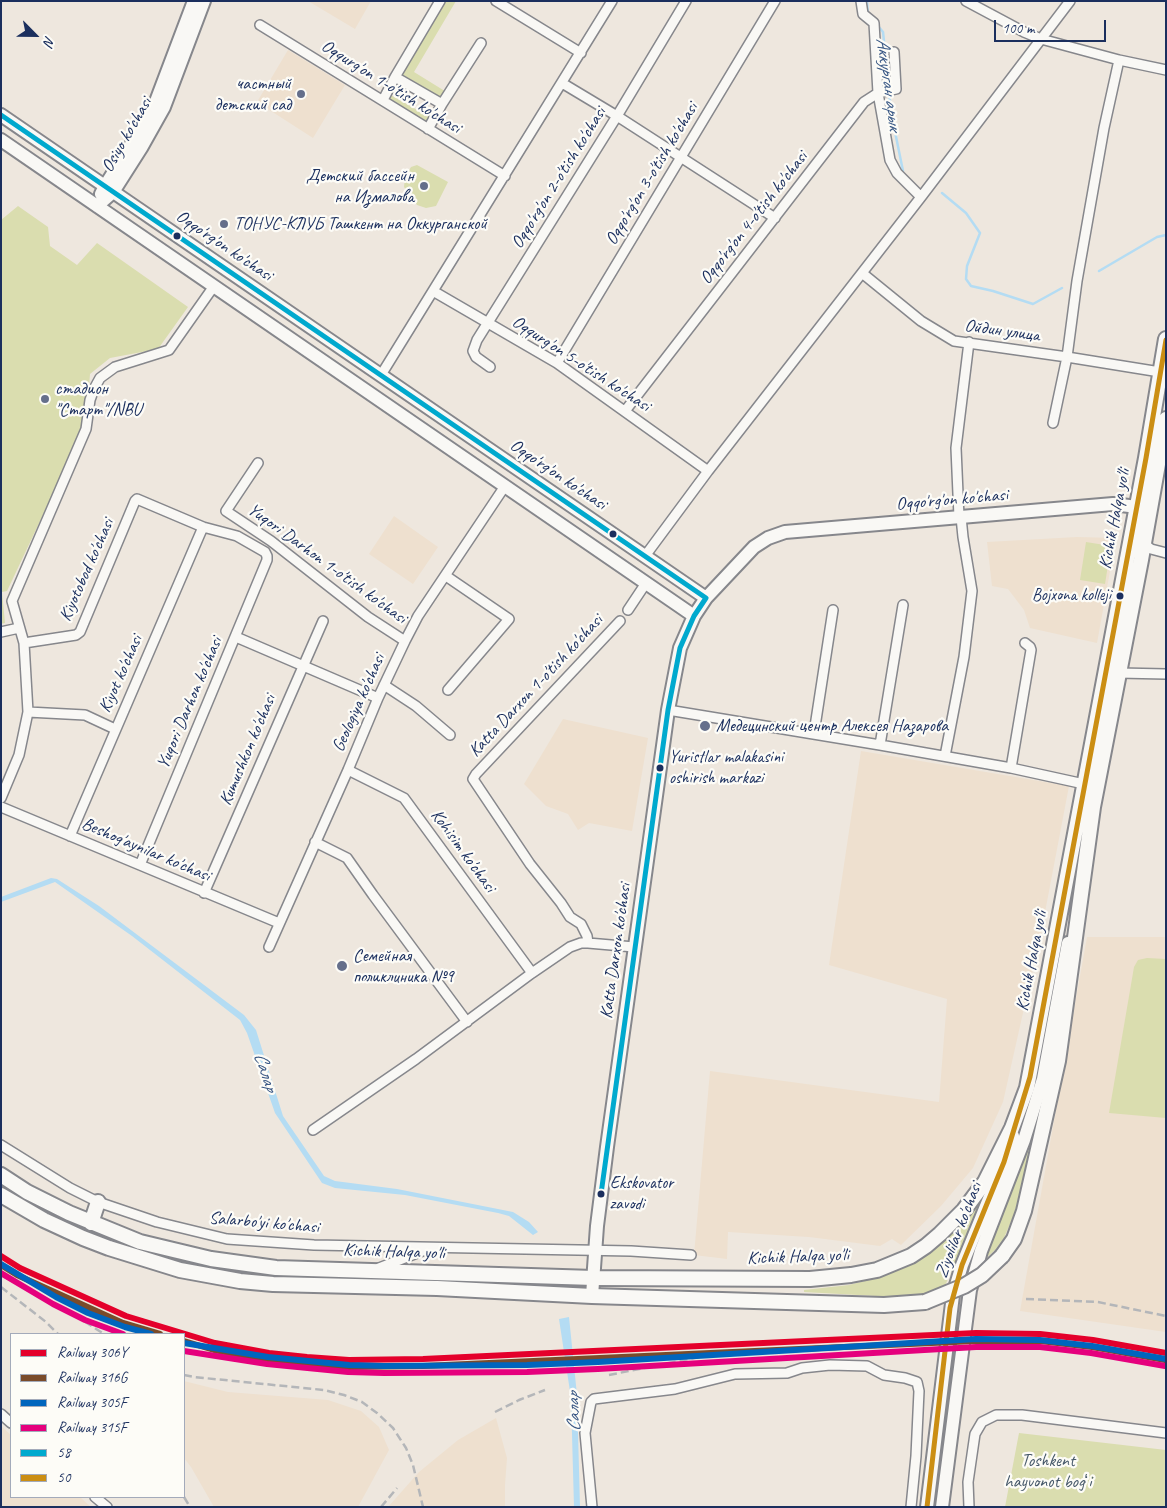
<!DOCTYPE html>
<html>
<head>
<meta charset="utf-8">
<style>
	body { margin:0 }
	#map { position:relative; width:1167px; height:1508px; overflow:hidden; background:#eee7de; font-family:Caveat,sans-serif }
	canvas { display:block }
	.frame { position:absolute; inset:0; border:2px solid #1b2f5e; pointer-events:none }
	.legend { position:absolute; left:10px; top:1333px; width:175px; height:165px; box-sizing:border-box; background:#fdfcf7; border:1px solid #a3aaba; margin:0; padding:6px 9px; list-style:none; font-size:15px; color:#1b2f5e }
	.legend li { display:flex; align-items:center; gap:10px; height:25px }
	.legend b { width:25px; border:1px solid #a3aaba }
	.north { position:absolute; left:10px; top:10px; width:50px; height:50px; -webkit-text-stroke:4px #fdfcf7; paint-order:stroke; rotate:113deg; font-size:14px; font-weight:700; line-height:20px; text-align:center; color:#1b2f5e }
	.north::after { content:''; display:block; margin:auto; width:18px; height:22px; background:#1b2f5e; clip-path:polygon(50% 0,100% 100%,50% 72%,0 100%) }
	.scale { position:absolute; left:994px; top:20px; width:112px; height:22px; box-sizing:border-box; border:2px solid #1b2f5e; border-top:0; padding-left:6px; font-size:15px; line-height:18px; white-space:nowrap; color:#1b2f5e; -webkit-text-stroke:4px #fdfcf7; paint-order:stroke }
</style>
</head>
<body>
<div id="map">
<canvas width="1167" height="1508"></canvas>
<div class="frame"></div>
<ul class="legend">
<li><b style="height:6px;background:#e4002b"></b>Railway 306Y</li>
<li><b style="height:6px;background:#7a4b2a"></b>Railway 316G</li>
<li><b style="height:6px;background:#0065bd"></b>Railway 305F</li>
<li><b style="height:6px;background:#e5007d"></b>Railway 315F</li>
<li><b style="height:6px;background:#00a9ce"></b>58</li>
<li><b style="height:6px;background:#cb8e13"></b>50</li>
</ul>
<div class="north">N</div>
<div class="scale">100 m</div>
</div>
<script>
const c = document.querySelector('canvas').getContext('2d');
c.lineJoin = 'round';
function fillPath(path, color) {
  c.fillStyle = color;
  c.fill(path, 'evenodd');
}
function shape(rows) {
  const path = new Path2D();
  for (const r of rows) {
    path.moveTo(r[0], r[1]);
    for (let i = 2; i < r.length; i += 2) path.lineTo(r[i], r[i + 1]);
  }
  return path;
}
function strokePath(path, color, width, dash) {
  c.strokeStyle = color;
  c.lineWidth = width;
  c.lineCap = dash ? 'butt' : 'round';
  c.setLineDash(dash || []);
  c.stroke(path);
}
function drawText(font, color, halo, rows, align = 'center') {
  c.font = font + ' Caveat,sans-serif';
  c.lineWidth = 4.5;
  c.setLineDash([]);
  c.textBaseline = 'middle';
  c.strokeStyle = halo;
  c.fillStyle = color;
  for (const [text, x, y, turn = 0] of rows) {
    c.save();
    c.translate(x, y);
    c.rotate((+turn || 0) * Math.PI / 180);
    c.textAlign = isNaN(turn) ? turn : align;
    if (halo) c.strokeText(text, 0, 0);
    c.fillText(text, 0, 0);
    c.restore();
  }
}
fillPath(shape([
	[308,1,371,1,355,29],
	[288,50,345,85,313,138,257,102],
	[394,516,438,547,413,584,369,554],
	[1077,537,1116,538,1097,643,1030,628,1024,610,1008,589,992,586,987,542],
	[563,719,648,738,632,831,589,823,578,830,568,814,546,806,524,784],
	[861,751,1069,786,1042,928,1003,1102,973,1168,941,1206,901,1245,892,1239,880,1246,809,1237,728,1232,727,1259,694,1255,710,1071,939,1102,947,999,829,965],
	[1087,937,1166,937,1166,1332,1020,1311],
	[184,1381,228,1392,328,1400,361,1411,379,1427,389,1450,358,1507,214,1507,191,1467,184,1458],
	[496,1418,507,1458,505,1485,505,1507,388,1507,419,1472,458,1440],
	[1,1426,11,1435,11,1497,80,1497,91,1507,1,1507]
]), '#eee0cf');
fillPath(shape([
	[435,1,456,1,414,72,448,93,442,103,393,74],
	[391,95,431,118,429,123,388,100],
	[417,165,448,182,436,206,426,208,417,205,404,187,405,177,411,167],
	[18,206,48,227,50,246,77,265,97,243,188,307,158,349,110,358,90,374,86,424,7,591,2,592,5,623,1,624,1,220],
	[1086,542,1111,546,1105,584,1080,580],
	[1147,958,1166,959,1166,1118,1109,1113,1134,967,1138,960],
	[1036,1122,1015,1212,1004,1238,995,1250,984,1260,1013,1188],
	[986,1192,944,1288,923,1294,894,1297,804,1292,804,1290,849,1285,876,1278,914,1263,935,1248,954,1231],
	[1019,1433,1166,1450,1166,1507,1005,1507]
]), '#daddaf');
fillPath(shape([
	[51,878,57,879,99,906,244,1015,256,1030,283,1116,324,1176,335,1181,397,1189,513,1212,529,1222,538,1232,533,1235,509,1216,498,1213,405,1195,335,1188,322,1183,275,1113,247,1033,240,1020,132,936,55,882,1,902,1,897],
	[569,1317,577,1395,580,1507,574,1507,571,1398,559,1319]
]), '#b4dcf3');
strokePath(shape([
	[867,1,868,14],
	[878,26,883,32,889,88],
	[889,94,892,117,903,171],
	[942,193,966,213,980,233,967,266,966,279,971,286,993,291,1033,304,1062,288],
	[1099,271,1157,237,1166,235]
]), '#b4dcf3', 2.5);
const minor = shape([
	[496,1,581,53],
	[861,1,863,14,874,23,878,93,890,160,897,173,921,197],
	[966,1,1024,32,1041,39,1119,60,1166,70],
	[260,25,505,176],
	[395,77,440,1],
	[562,83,617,116,775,218],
	[383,100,395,77,442,104,428,129],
	[442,104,481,43],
	[862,273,921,321,954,341,1067,357,1160,372],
	[433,291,557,363,708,471],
	[557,363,775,1],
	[490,367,476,357,473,351,477,340,617,116,686,1],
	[381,375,612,1],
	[625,411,864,102,878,93,896,89,894,52],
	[1053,423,1067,357,1077,281,1104,128,1119,60],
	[258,463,226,511,271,541,368,617,405,641],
	[959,517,956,448,969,342],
	[1142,542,1151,549,1166,553],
	[645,556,708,471,921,197,1070,1],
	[446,576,509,619,448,690],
	[628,610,646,583],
	[1,632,19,628],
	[236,637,378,698],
	[24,643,76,635,80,632,135,501,137,499,203,527,237,536,265,552,267,556,267,560,140,865],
	[1119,673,1166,674],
	[384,685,416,706,450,735],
	[668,710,880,745,1011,768,1084,784],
	[28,712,85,715,115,729],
	[814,733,833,610],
	[880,745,903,605],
	[945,756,964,657,972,591,963,537,961,517],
	[1011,768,1031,650,1030,647,1025,643],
	[348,770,404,798,532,973],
	[1,798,19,755,28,712,24,643,12,601,86,429,90,400,94,389,100,378,115,367,169,350,214,286],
	[1,807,279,923],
	[70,836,203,527],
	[315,842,347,858,373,895,467,1022],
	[204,893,323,621],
	[588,943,587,936,581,924,570,917,561,903,530,864,473,779,476,774,620,621],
	[269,947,348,770,378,698,405,641,418,616,505,486],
	[313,1130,416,1059,532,973,570,947,581,943,588,943,634,947],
	[1,1145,70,1188,98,1202,157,1222,227,1239,314,1245,631,1251,691,1255],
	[379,1268,425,1250],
	[1,1414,11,1423],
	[95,1497,107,1507],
	[592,1507,585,1433,591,1402,594,1399,675,1389,735,1374,787,1373,802,1368,830,1365,867,1366,884,1375,905,1378,917,1382,919,1391,916,1456,911,1507],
	[969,1507,968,1482,975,1434,982,1422,996,1415,1022,1415,1166,1433]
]);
const secondary = shape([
	[1,115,706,598],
	[1,140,694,616],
	[101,194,105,186,144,124,155,104,194,1],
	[97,206,113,192,141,148,164,107,204,1],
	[592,1296,597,1226,607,1147,668,710,680,648,694,616,706,598,754,547,768,538,785,532,1113,504,1145,508],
	[927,1507,953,1295,962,1265,1004,1162,1013,1136],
	[942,1507,970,1290,981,1251,1024,1140,1043,1079,1068,943]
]);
const trunk = shape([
	[1,1175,27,1192,69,1213,140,1242,211,1259,276,1268,594,1278,810,1279,851,1275,877,1270,911,1256,926,1246,940,1234,964,1210,985,1182,1012,1128,1027,1088,1146,458,1166,339],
	[1,1195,44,1220,83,1238,109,1248,180,1270,240,1281,273,1284,437,1288,592,1296,884,1305,925,1302],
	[91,1223,98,1202],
	[1002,1256,1014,1239,1024,1211,1058,1061,1093,807,1141,560,1166,419]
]);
strokePath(minor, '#86878c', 12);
strokePath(secondary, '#86878c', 16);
strokePath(trunk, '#86878c', 18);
strokePath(minor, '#f9f8f5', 9);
strokePath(secondary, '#f9f8f5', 12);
strokePath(trunk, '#f9f8f5', 14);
strokePath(shape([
	[1,1275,76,1316,104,1334],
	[1,1287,46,1322,58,1334],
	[1026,1299,1098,1302,1166,1316],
	[184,1375,194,1377,324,1390,344,1395,362,1402,377,1413,393,1428,406,1448,413,1465,423,1507],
	[609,1375,714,1354],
	[495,1412,519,1400,545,1390],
	[184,1497,190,1507],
	[381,1507,397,1488]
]), '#b4b6b9', 2.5, [8, 4]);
const trunkBridge = shape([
	[925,1302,964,1286,982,1275,1002,1256]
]);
strokePath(trunkBridge, '#86878c', 18, []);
strokePath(trunkBridge, '#f9f8f5', 14);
strokePath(shape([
	[1,115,706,598,694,616,680,648,668,710,601,1194]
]), '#00a9ce', 5);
strokePath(shape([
	[927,1507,950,1308,962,1265,1004,1162,1030,1077,1146,458,1166,340]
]), '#cb8e13', 5);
strokePath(shape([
	[1,1256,20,1268,126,1316,215,1343,269,1353,307,1357,349,1360,423,1359,976,1333,1040,1334,1093,1340,1166,1353]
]), '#e4002b', 6);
strokePath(shape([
	[1,1265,17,1275,123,1323,160,1334],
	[184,1341,214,1350,268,1360,349,1367,423,1366,976,1341,1040,1341,1092,1347,1165,1360]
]), '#7a4b2a', 6);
strokePath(shape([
	[1,1264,56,1297,88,1313,125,1327,151,1334],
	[184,1343,268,1357,349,1365,384,1366,527,1365,598,1362,976,1339,1040,1340,1092,1346,1166,1359]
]), '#0065bd', 6);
strokePath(shape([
	[1,1273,53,1304,85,1320,123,1334],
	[184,1351,267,1364,348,1372,384,1373,527,1372,598,1369,976,1347,1040,1347,1091,1353,1165,1366]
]), '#e5007d', 6);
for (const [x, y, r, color] of [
	[301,94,5,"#656f8b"],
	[424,186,5,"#656f8b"],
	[224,224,5,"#656f8b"],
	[177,236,4.5,"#1b2f5e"],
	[45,399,5,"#656f8b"],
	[613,534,4.5,"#1b2f5e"],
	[1120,596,4.5,"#1b2f5e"],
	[705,726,6,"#656f8b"],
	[660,768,4.5,"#1b2f5e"],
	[342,966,6,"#656f8b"],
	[601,1194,4.5,"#1b2f5e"]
]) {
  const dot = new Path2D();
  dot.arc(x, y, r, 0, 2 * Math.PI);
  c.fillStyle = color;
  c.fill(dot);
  strokePath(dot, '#fdfcf7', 2);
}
drawText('17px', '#1b2f5e', '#fdfcf7', [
	["Bojxona kolleji",1111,596,"right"],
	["Yuristlar malakasini",669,758],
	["oshirish markazi",669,779],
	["Ekskovator",610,1184],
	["zavodi",610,1205]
], 'left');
drawText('18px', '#1b2f5e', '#fdfcf7', [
	["частный",291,84,"right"],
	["детский сад",291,105,"right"],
	["Детский бассейн",414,176,"right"],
	["на Измалова",414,197,"right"],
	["ТОНУС-КЛУБ Ташкент на Оккурганской",234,224],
	["стадион",55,389],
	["\"Старт\"/NBU",55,410],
	["Медецинский центр Алексея Назарова",716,726],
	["Семейная",353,956],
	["поликлиника №9",353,977]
], 'left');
drawText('18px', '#1b2f5e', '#fdfcf7', [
	["Oqqurg'on 1-o'tish ko'chasi",391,87,32],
	["Osiyo ko'chasi",127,135,-60],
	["Oqqo'rg'on 3-o'tish ko'chasi",652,174,-59],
	["Oqqo'rg'on 2-o'tish ko'chasi",559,178,-58],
	["Oqqo'rg'on 4-o'tish ko'chasi",754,218,-52],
	["Oqqo'rg'on ko'chasi",224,246,34],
	["Ойдин улица",1002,331,8],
	["Oqqurg'on 5-o'tish ko'chasi",581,364,33],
	["Oqqo'rg'on ko'chasi",558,475,34],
	["Oqqo'rg'on ko'chasi",952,500,-5],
	["Kichik Halqa yo'li",1115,519,-79],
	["Yuqori Darhon 1-o'tish ko'chasi",327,564,36],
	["Kiyotobod ko'chasi",87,570,-66],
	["Kiyot ko'chasi",121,674,-66],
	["Katta Darxon 1-o'tish ko'chasi",536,686,-47],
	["Yuqori Darhon ko'chasi",190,703,-67],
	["Geologiya ko'chasi",359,703,-66],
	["Kumushkon ko'chasi",248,750,-67],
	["Beshog'aynilar ko'chasi",146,850,23],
	["Kohisim ko'chasi",463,851,54],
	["Katta Darxon ko'chasi",616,951,-82],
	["Kichik Halqa yo'li",1032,961,-79],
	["Salarbo'yi ko'chasi",264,1223,5],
	["Ziyolilar ko'chasi",959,1230,-69],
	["Kichik Halqa yo'li",394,1252,2],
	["Kichik Halqa yo'li",798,1257,-2]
]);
drawText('18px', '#465869', '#fdfcf7', [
	["Toshkent",1048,1461],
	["hayvonot bogʻi",1048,1482]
]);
drawText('italic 19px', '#3b5986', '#fdfcf7', [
	["Аккурган арык",888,84,82],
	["Салар",265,1072,72],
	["Салар",574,1412,-92]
]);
</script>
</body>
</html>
